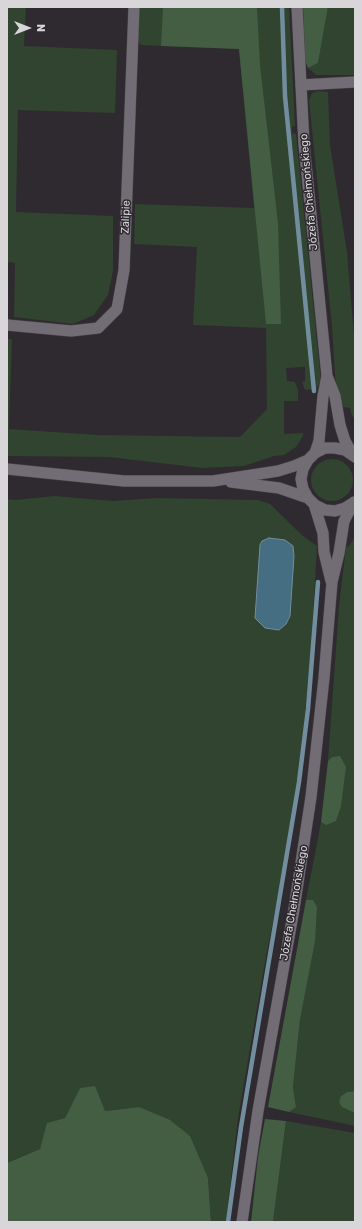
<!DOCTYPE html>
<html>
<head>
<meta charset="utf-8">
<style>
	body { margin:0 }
	#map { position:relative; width:362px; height:1229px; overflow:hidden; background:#2e2a30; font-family:Rubik,sans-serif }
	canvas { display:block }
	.frame { position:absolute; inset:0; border:8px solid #d9d6da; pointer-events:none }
	.north { position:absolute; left:8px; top:8px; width:40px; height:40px; -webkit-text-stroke:3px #2e2a30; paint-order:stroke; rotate:90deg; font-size:11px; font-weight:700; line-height:16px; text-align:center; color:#d9d6da }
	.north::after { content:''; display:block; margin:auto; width:14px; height:18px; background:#d9d6da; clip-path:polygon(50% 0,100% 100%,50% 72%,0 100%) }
</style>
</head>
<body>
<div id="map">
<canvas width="362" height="1229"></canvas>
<div class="frame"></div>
<div class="north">N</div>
</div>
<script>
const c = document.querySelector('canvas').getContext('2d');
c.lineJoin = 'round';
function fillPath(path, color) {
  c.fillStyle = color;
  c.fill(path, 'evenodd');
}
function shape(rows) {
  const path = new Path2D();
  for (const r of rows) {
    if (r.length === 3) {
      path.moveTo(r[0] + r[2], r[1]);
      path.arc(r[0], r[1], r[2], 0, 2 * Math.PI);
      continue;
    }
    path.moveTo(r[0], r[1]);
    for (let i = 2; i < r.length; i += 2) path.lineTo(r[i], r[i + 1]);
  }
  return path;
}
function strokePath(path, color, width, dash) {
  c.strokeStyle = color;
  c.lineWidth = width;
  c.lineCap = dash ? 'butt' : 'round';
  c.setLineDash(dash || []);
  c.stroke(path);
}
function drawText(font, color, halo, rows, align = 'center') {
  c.font = font + ' Rubik,sans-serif';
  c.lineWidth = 3;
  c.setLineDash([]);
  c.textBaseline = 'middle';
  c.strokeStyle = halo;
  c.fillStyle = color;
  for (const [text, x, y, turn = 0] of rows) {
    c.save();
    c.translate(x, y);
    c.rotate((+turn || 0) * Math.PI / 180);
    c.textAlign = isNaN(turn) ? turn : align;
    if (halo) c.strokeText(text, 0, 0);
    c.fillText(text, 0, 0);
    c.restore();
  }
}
fillPath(shape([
	[7,7,26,7,24,46,117,50,115,113,18,110,16,212,113,216,113,271,108,295,94,315,73,324,14,317,15,263,7,262],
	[137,7,289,7,295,126,292,126,292,133,296,134,321,381,316,389,305,390,302,382,305,381,305,367,286,368,287,381,295,382,298,390,298,401,284,401,284,434,303,433,303,436,296,447,284,455,274,456,244,466,202,468,109,457,7,456,7,339,12,339,9,429,98,435,240,437,267,409,266,328,193,325,197,247,134,244,135,204,254,208,239,49,141,45,135,39],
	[328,7,355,7,355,75,316,75,308,68,318,63],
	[318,91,328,92,330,145,347,252,355,348,355,418,352,416,350,408,337,406,332,327,309,100,312,93],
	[332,480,21],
	[54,496,113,501,157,498,258,500,270,504,303,536,317,546,311,648,297,804,267,951,238,1118,226,1222,211,1222,208,1178,140,1107,105,1111,80,1088,65,1118,48,1123,40,1149,7,1163,7,499,15,500],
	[355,537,355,1091,347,1092,341,1096,339,1102,355,1113,355,1126,289,1112,296,1106,293,1087,300,1020,307,982,313,900,306,900,321,822,326,825,332,757,328,761,339,606,346,547,349,546],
	[286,1121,355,1133,355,1222,273,1222]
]), '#30442f');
fillPath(shape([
	[163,7,257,7,260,65,278,223,281,324,266,324,239,49,161,46],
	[303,7,328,7,318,63,308,68,305,61],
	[340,756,346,767,341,806,336,821,326,825,321,822,328,761,332,757],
	[306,900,313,900,317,907,315,941,300,1020,293,1087,296,1107,289,1112,268,1107],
	[95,1086,105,1111,139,1107,170,1120,190,1136,208,1178,211,1222,7,1222,7,1163,40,1149,47,1123,65,1118,80,1088],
	[355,1091,355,1113,342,1107,339,1102,341,1096,347,1092],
	[265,1119,286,1121,273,1222,251,1222,258,1157]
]), '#435e42');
const water = shape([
	[269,538,285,540,293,546,294,556,290,616,286,624,279,630,265,628,255,618,260,545,262,541,269,538]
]);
fillPath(water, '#466e83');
strokePath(water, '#728d9d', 1);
strokePath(shape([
	[282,7,285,96,314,391],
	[228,1222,241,1127,299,782,308,709,318,582]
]), '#728d9d', 4.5);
const minor = shape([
	[301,85,355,82],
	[7,325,71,331,98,328,117,309,124,270,134,7]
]);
const tertiary = shape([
	[297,7,304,144,327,376,323,396,319,441,315,453],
	[327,376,335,396,340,425,345,441,353,455],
	[7,469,124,481,213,481,278,471,294,466,308,460],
	[231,482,279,488,308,498],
	[353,503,345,508,335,511,325,510,315,505,308,498,303,489,301,479,303,469,308,460,315,453,325,448,335,448,345,450,355,457],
	[314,504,323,533,324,552,331,581],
	[242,1222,258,1111,294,909,311,797,324,678,332,582,339,553,344,521,354,502]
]);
strokePath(minor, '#49464a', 12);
strokePath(tertiary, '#49464a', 12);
strokePath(minor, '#726d74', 11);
strokePath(tertiary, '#726d74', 11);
drawText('11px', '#d9d6da', '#2e2a30', [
	["Józefa Chełmońskiego",309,192,-95],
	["Zalipie",126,217,-88],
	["Józefa Chełmońskiego",294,903,-80]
]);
</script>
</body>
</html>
